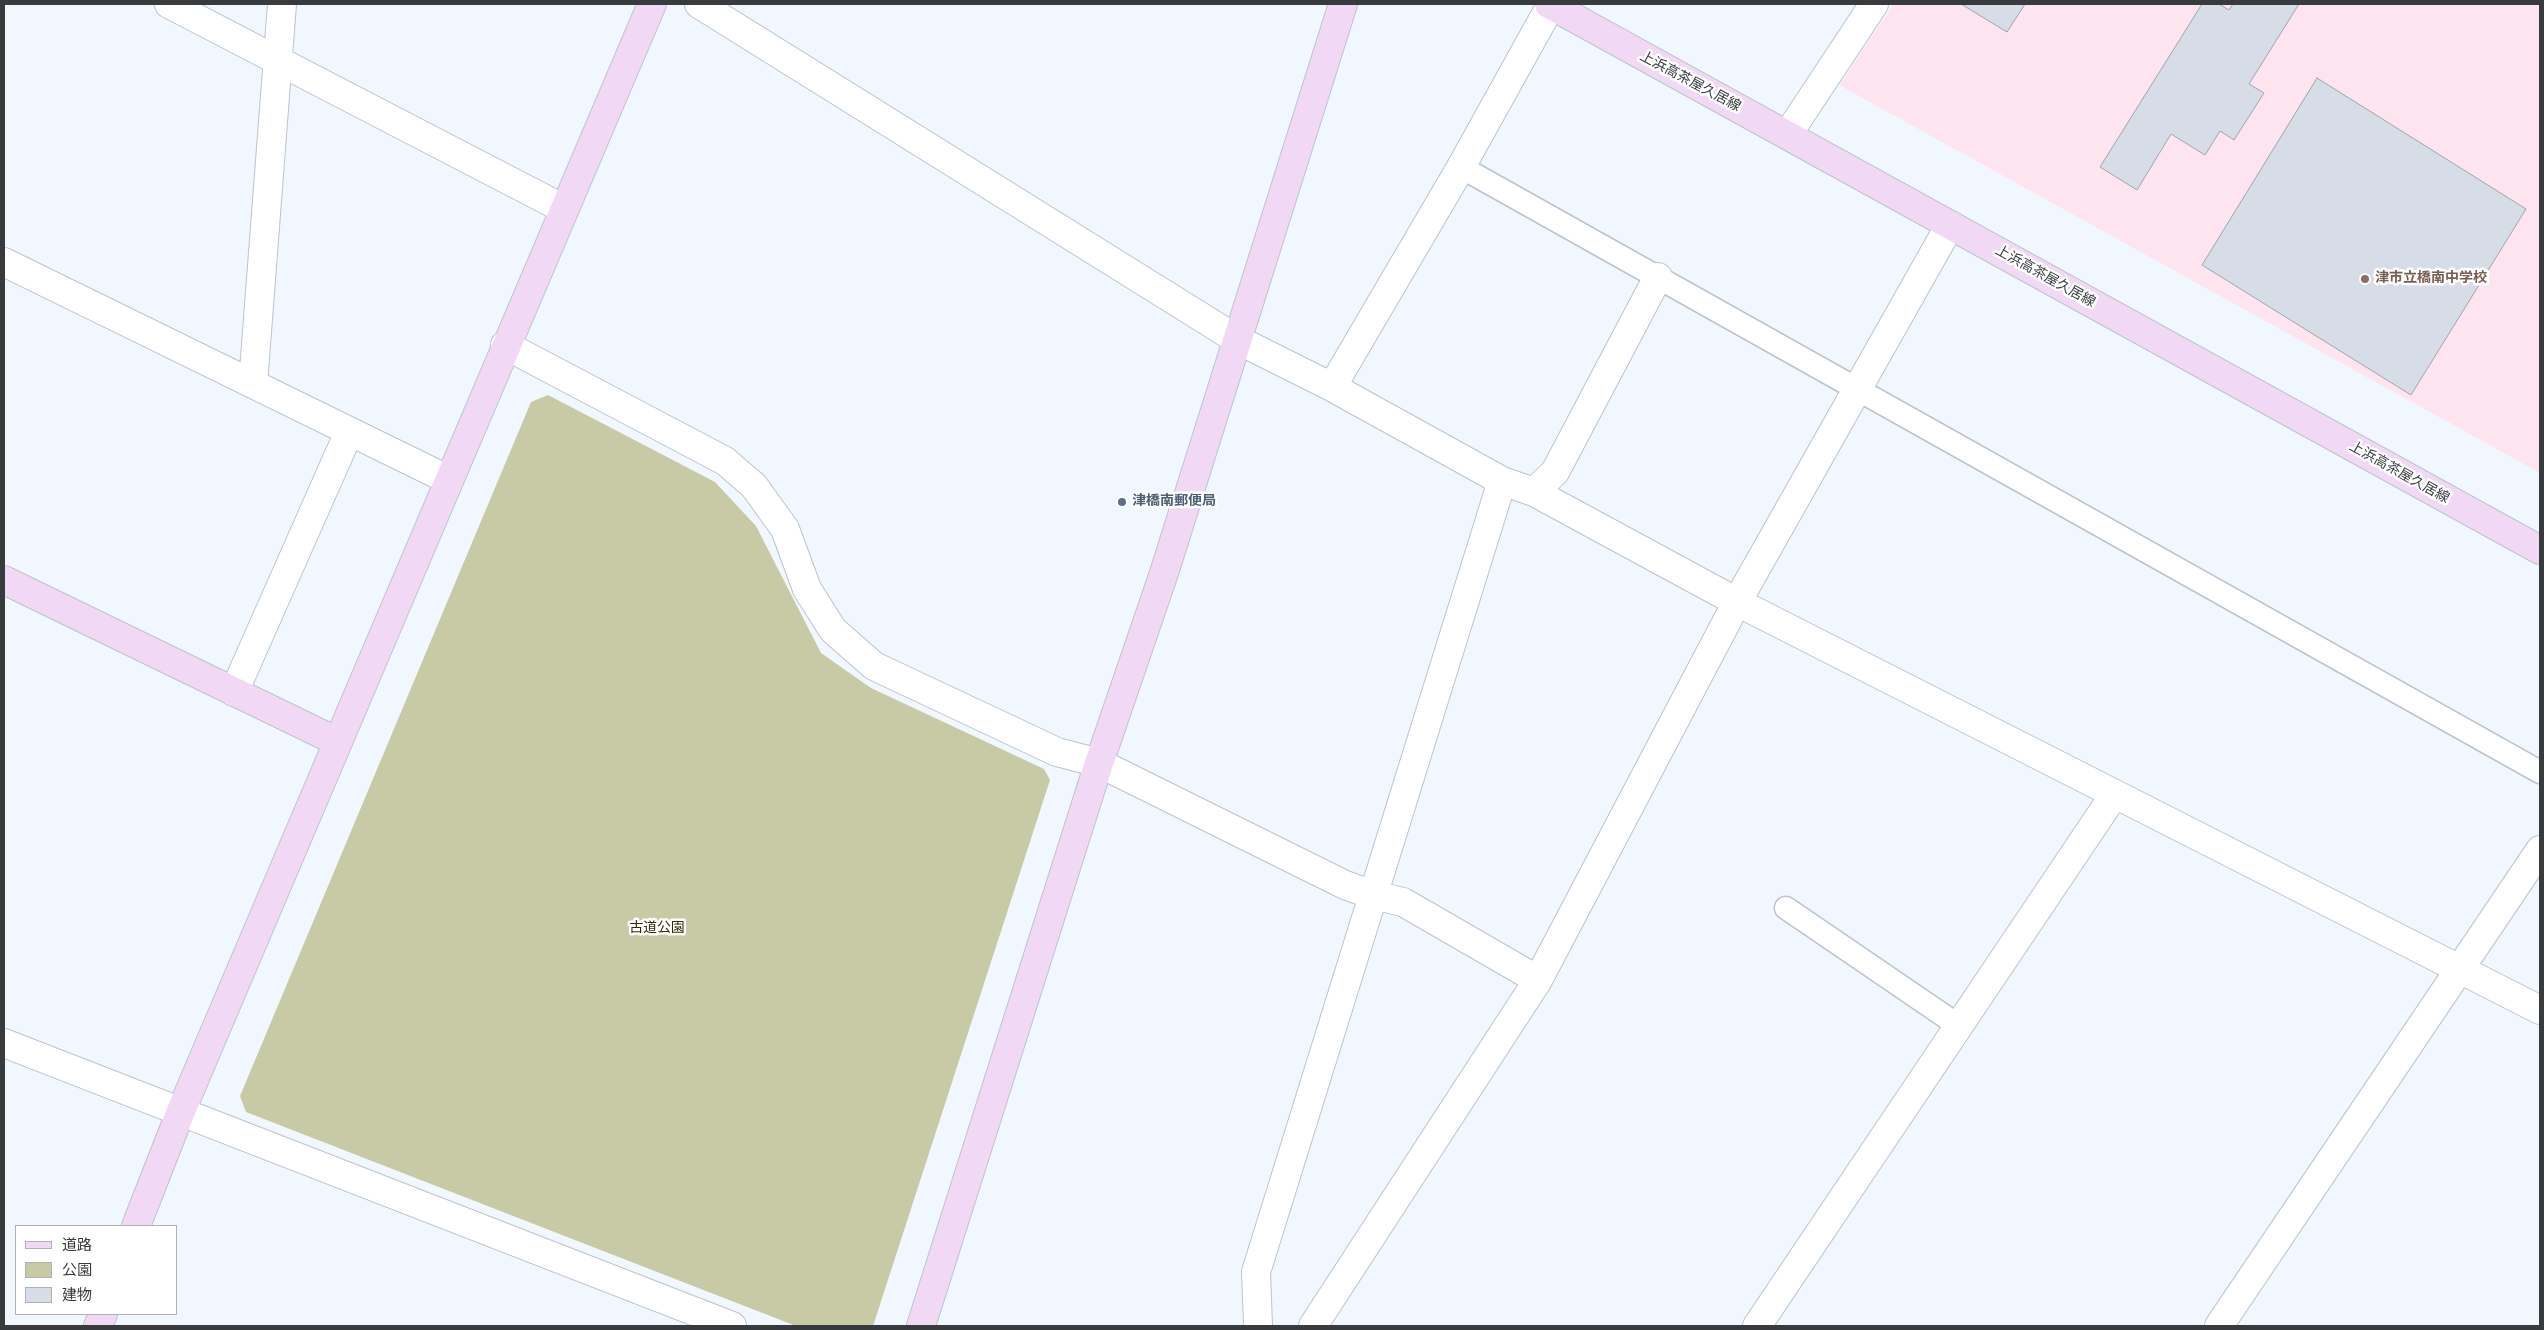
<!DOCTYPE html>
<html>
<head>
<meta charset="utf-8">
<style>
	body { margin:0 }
	#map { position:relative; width:2544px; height:1330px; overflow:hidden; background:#f1f7fe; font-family:Jost,"Noto Sans JP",sans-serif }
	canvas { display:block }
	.frame { position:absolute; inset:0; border:5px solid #383b3e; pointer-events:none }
	.legend { position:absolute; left:15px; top:1225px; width:162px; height:90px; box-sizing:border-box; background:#fff; border:1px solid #afb1b2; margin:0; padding:6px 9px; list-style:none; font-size:15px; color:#383b3e }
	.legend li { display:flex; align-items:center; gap:10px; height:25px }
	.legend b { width:25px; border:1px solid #afb1b2 }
</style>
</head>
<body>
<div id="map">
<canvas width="2544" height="1330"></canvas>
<div class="frame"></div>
<ul class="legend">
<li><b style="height:6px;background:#f1d9f5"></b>道路</li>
<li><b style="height:14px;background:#c7caa5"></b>公園</li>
<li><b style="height:14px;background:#d6dde6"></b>建物</li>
</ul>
</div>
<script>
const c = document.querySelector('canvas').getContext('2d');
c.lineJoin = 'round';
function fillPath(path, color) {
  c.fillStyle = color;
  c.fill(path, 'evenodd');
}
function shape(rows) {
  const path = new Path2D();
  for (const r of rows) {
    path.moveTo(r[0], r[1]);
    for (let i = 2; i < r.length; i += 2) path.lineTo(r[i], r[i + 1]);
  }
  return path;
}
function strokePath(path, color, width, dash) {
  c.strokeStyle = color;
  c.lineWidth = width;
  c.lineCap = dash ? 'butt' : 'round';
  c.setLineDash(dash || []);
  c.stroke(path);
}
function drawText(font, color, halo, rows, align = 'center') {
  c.font = font + ' Jost,"Noto Sans JP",sans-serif';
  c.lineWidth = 5;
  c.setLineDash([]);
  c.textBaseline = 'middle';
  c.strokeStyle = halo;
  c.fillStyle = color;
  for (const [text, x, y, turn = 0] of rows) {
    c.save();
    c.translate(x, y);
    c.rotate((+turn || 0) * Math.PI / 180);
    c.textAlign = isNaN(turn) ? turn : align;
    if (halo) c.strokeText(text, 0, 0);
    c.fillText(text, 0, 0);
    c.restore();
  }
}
fillPath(shape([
	[1894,4,2540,4,2540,473,1839,85]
]), '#fee4ee');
fillPath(shape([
	[548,395,715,482,756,526,821,653,871,688,1044,769,1050,780,873,1326,796,1326,246,1112,240,1096,531,402]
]), '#c7caa5');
const building = shape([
	[1961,4,2025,4,2007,32,1961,4],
	[2202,4,2219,4,2229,10,2233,4,2299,4,2249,84,2264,93,2234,140,2220,131,2205,155,2171,134,2137,190,2100,167,2202,4],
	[2317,78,2526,209,2411,395,2202,265,2317,78]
]);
fillPath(building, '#d6dde6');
strokePath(building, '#9fa5ae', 1);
const lane = shape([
	[1461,167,2540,772],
	[1786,908,1959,1026]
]);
const street = shape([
	[169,4,564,209],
	[699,4,1238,340,1332,387,1502,481,1534,492,1737,602,2540,1010],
	[1788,134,1874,4],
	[4,262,449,480],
	[505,345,725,461,754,486,785,529,807,589,833,630,874,666,1057,752,1099,763,1345,885,1373,895,1403,902,1538,980],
	[253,384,282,4],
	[1332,387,1461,167,1551,5],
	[1534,492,1555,472,1658,277],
	[234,692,349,432],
	[4,1043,732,1326],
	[1258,1326,1256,1272,1502,481],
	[1313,1326,1538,980,1737,602,1950,225],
	[1757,1326,2114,795],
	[2219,1326,2540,850]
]);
const secondary = shape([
	[1549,4,2540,550],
	[4,580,338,742],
	[136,1226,181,1111,652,4],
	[98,1326,103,1314],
	[921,1326,1099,763,1164,573,1343,4]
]);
strokePath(lane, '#bcc3cc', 25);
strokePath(street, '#bcc3cc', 30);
strokePath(secondary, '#bcc3cc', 30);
strokePath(lane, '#fff', 22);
strokePath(street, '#fff', 28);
strokePath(secondary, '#f1d9f5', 28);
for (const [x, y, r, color] of [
	[2365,279,5,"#8d6e63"],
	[1122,502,5,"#5c6f8a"]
]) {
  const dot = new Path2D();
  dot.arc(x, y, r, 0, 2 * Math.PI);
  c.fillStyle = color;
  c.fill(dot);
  strokePath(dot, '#fff', 2);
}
drawText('14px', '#383b3e', '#fff', [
	["上浜高茶屋久居線",1690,82,28],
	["上浜高茶屋久居線",2045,277,29],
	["上浜高茶屋久居線",2399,473,29]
]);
drawText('bold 14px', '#785e54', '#fff', [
	["津市立橋南中学校",2375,279]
], 'left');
drawText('bold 14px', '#4e5e75', '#fff', [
	["津橋南郵便局",1132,502]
], 'left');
drawText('14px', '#2c2e08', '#fff', [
	["古道公園",657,929]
]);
</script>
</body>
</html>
